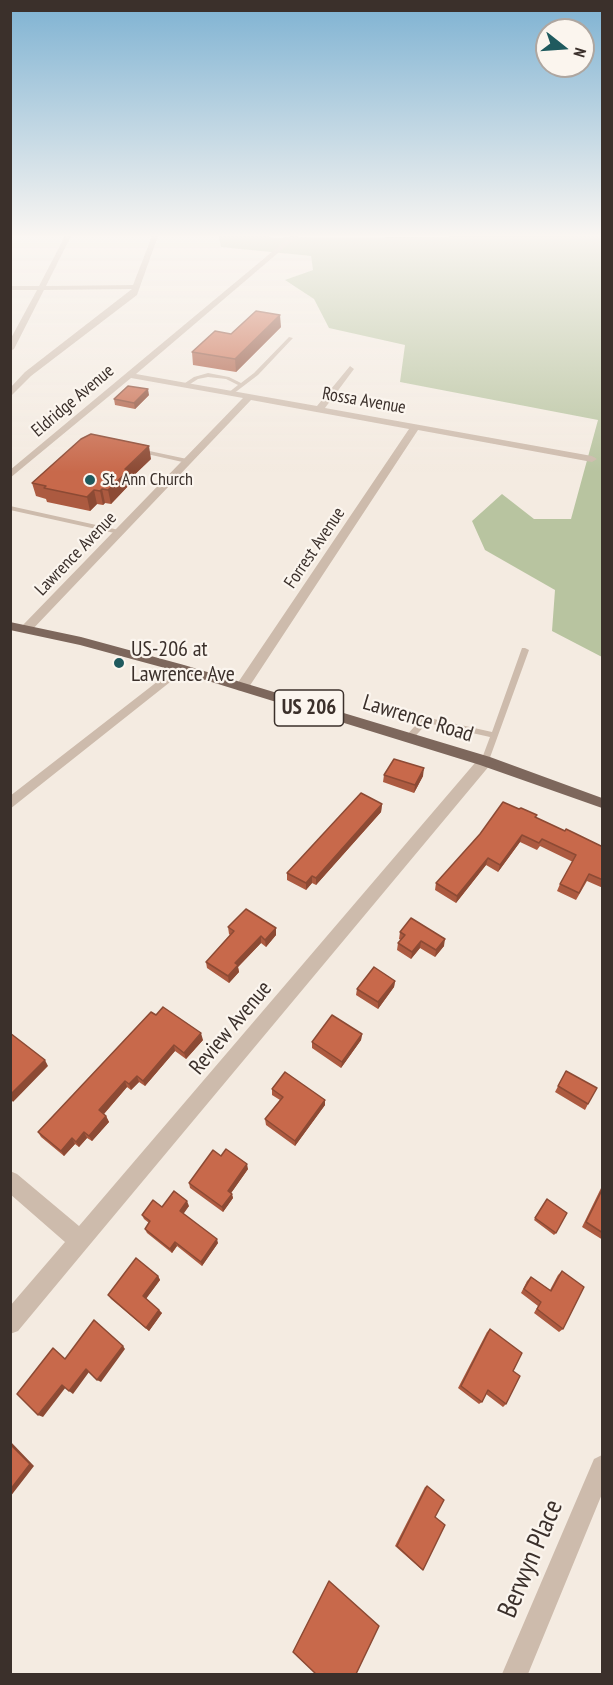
<!DOCTYPE html>
<html>
<head>
<meta charset="utf-8">
<style>
	body { margin:0 }
	#map { position:relative; width:613px; height:1685px; overflow:hidden; background:#f4ebe1; font-family:"PT Sans Narrow",sans-serif }
	canvas { display:block }
	.frame { position:absolute; inset:0; border:12px solid #3b302b; pointer-events:none }
	.north { position:absolute; left:535px; top:18px; width:60px; height:60px; box-sizing:border-box; background:#fbf5ee; border:2px solid #aea6a0; border-radius:50%; rotate:107deg; font-size:16px; font-weight:700; line-height:24px; text-align:center; color:#3b302b }
	.north::after { content:''; display:block; margin:auto; width:21px; height:27px; background:#1f5a5e; clip-path:polygon(50% 0,100% 100%,50% 72%,0 100%) }
</style>
</head>
<body>
<div id="map">
<canvas width="613" height="1685"></canvas>
<div class="frame"></div>
<div class="north">N</div>
</div>
<script>
const c = document.querySelector('canvas').getContext('2d');
c.lineJoin = 'round';
function fillPath(path, color) {
  c.fillStyle = color;
  c.fill(path, 'evenodd');
}
function shape(rows) {
  const path = new Path2D();
  for (const r of rows) {
    path.moveTo(r[0], r[1]);
    for (let i = 2; i < r.length; i += 2) path.lineTo(r[i], r[i + 1]);
  }
  return path;
}
function strokePath(path, color, width, dash) {
  c.strokeStyle = color;
  c.lineWidth = width;
  c.lineCap = dash ? 'butt' : 'round';
  c.setLineDash(dash || []);
  c.stroke(path);
}
function drawText(font, color, halo, rows, align = 'center') {
  c.font = font + ' "PT Sans Narrow",sans-serif';
  c.lineWidth = 4.5;
  c.setLineDash([]);
  c.textBaseline = 'middle';
  c.strokeStyle = halo;
  c.fillStyle = color;
  for (const [text, x, y, turn = 0] of rows) {
    c.save();
    c.translate(x, y);
    c.rotate((+turn || 0) * Math.PI / 180);
    c.textAlign = isNaN(turn) ? turn : align;
    if (halo) c.strokeText(text, 0, 0);
    c.fillText(text, 0, 0);
    c.restore();
  }
}
fillPath(shape([
	[219,236,267,236,271,238,602,236,602,657,552,631,555,590,485,550,472,521,502,494,534,519,571,519,598,420,400,382,405,345,329,328,314,299,285,280,313,270,311,256,221,247]
]), '#b8c4a0');
fillPath(shape([
	[289,337,293,338,258,375,233,394,228,393,238,385,226,379,208,377,198,379,187,386,182,385,194,377,208,373,229,377,241,383,254,373,289,337],
	[140,449,187,459,190,461,187,463,138,452,138,450,140,449],
	[10,506,119,530,122,532,119,534,10,510,10,506],
	[522,648,525,648,529,650,488,763,485,764,481,761,490,737,427,723,412,740,406,740,405,738,406,736,422,718,425,717,492,732,522,648]
]), '#cdbbac');
fillPath(shape([
	[65,236,71,236,46,286,133,285,152,236,158,236,137,295,31,376,10,397,10,388,25,372,132,289,44,290,14,349,10,351,10,340,37,290,10,290,10,286,39,286,65,236],
	[291,236,298,236,136,374,317,406,350,366,354,369,325,408,592,456,597,459,592,462,418,430,247,690,242,691,237,690,236,687,237,684,409,429,251,400,30,632,22,632,22,626,243,398,131,378,10,478,10,470,291,236],
	[180,664,186,668,184,671,10,809,10,796,180,664],
	[485,756,492,761,490,765,87,1248,18,1331,10,1334,10,1306,65,1242,10,1194,10,1171,17,1174,79,1226,480,757,485,756],
	[602,1455,602,1494,528,1674,502,1674,594,1459,602,1455]
]), '#cdbbac');
fillPath(shape([
	[10,622,81,637,184,665,490,757,602,798,602,808,480,765,176,671,80,645,10,630,10,622]
]), '#7d675c');
fillPath(shape([
	[281,327,236,372,193,365,192,352,231,334],
	[149,395,135,409,115,405,114,399],
	[151,459,130,479,131,483,111,504,105,503,103,505,97,504,90,511,47,502,46,499,36,496,32,483],
	[384,775,423,776,414,793,383,782],
	[382,804,381,812,316,885,312,883,306,890,287,880,287,873],
	[536,818,565,831,603,847,603,888,587,881,576,900,557,891,560,884,573,862,540,846,537,850,520,842,498,872,486,865,456,903,435,890,436,883],
	[228,927,276,928,276,935,266,947,261,943,238,967,239,972,229,983,207,968,206,962,230,935,229,934],
	[400,932,444,946,435,957,420,948,411,959,397,950,398,943,401,940,399,939],
	[395,981,394,987,378,1009,356,995,357,989],
	[156,1015,203,1040,186,1059,175,1051,145,1086,139,1082,131,1090,127,1087,104,1114,106,1116,109,1122,92,1141,87,1138,79,1147,75,1144,64,1156,41,1137,38,1132],
	[362,1034,361,1040,341,1068,312,1048,312,1042],
	[566,1071,588,1104,585,1110,555,1092],
	[272,1089,325,1105,295,1146,266,1125,265,1119,280,1100,272,1095],
	[221,1156,248,1169,231,1193,233,1198,223,1212,190,1188,189,1183],
	[603,1184,603,1240,582,1227],
	[547,1199,556,1233,554,1235,534,1220],
	[189,1206,183,1213,218,1243,202,1266,177,1246,172,1253,147,1233,145,1229,149,1223,144,1219,142,1215,162,1207],
	[562,1271,563,1329,559,1332,534,1313,538,1306,521,1293,527,1281,531,1277,550,1290,558,1275],
	[158,1276,160,1280,146,1298,162,1313,149,1331,111,1299,108,1295],
	[490,1329,513,1371,506,1404,503,1407,486,1394,482,1402,479,1404,458,1388,487,1332],
	[427,1486,435,1517,423,1570,421,1569,395,1546,425,1487],
	[329,1581,379,1626,356,1674,314,1674,315,1673,293,1652]
]), '#ac5a40');
fillPath(shape([
	[280,315,281,327,236,372,235,359],
	[148,389,149,395,135,409,134,403],
	[149,446,151,459,130,479,131,483,111,504,108,490,125,469],
	[102,489,105,503,103,505,100,491],
	[94,490,97,504,90,511,87,497],
	[424,768,423,776,414,793,415,785],
	[382,804,381,812,316,885,316,878],
	[522,835,520,842,498,872,500,865],
	[488,858,486,865,456,903,457,896],
	[312,876,312,883,306,890,306,883],
	[276,928,276,935,266,947,265,940],
	[261,936,261,943,238,967,239,972,229,983,228,976,235,963],
	[445,939,444,946,435,957,436,950],
	[421,941,420,948,411,959,412,952],
	[395,981,394,987,378,1009,378,1002],
	[201,1033,203,1040,186,1059,184,1053],
	[362,1034,361,1040,341,1068,342,1062],
	[174,1045,175,1051,145,1086,143,1081],
	[45,1060,48,1066,13,1102,10,1098,10,1095],
	[137,1076,139,1082,131,1090,129,1084],
	[125,1081,127,1087,102,1116,99,1110],
	[325,1100,325,1105,295,1146,295,1141],
	[106,1116,109,1122,92,1141,89,1136],
	[84,1132,87,1138,79,1147,76,1142],
	[72,1138,75,1144,64,1156,61,1151],
	[247,1164,248,1169,229,1196,228,1191],
	[232,1194,233,1198,223,1212,222,1207],
	[187,1201,189,1206,182,1216,180,1211],
	[217,1239,218,1243,202,1266,201,1262],
	[175,1242,177,1246,172,1253,170,1249],
	[158,1276,160,1280,146,1299,143,1296],
	[159,1310,162,1313,149,1331,146,1328],
	[123,1346,125,1349,101,1382,97,1380],
	[86,1369,89,1372,73,1394,69,1391],
	[62,1385,66,1387,43,1417,38,1415],
	[10,1441,34,1466,10,1497]
]), '#8c4a34');
const building = shape([
	[256,311,280,315,235,359,192,352,215,331,231,334,256,311],
	[128,386,148,389,134,403,114,399,128,386],
	[91,434,149,446,125,469,129,470,108,490,102,489,100,491,94,490,87,497,44,488,46,486,32,483,81,439,91,434],
	[394,759,424,768,415,785,384,775,394,759],
	[361,793,382,804,316,878,312,876,306,883,287,873,361,793],
	[503,802,519,809,521,808,537,815,535,817,565,831,566,829,603,847,603,880,589,874,579,893,560,884,576,855,542,839,539,843,522,835,500,865,488,858,457,896,436,883,480,834,503,802],
	[246,909,276,928,265,940,261,936,235,963,238,965,228,976,206,962,234,931,228,927,246,909],
	[411,918,445,939,436,950,421,941,412,952,398,943,405,935,400,932,411,918],
	[374,967,395,981,378,1002,357,989,374,967],
	[163,1007,201,1033,184,1053,174,1045,143,1081,137,1076,129,1084,125,1081,99,1110,106,1116,89,1136,84,1132,76,1142,72,1138,61,1151,38,1132,151,1012,156,1015,163,1007],
	[332,1015,362,1034,342,1062,312,1042,332,1015],
	[10,1033,45,1060,10,1095,10,1033],
	[566,1071,597,1088,588,1104,558,1086,566,1071],
	[285,1072,325,1100,295,1141,265,1119,283,1097,272,1089,285,1072],
	[226,1149,247,1164,228,1191,232,1194,222,1207,189,1183,213,1150,221,1156,226,1149],
	[603,1188,603,1233,586,1222,603,1188],
	[174,1191,187,1201,180,1211,217,1239,201,1262,175,1242,170,1249,145,1229,150,1221,142,1215,153,1200,162,1207,174,1191],
	[547,1199,567,1213,556,1233,535,1218,547,1199],
	[136,1258,158,1276,143,1296,159,1310,146,1328,108,1295,136,1258],
	[562,1271,584,1287,563,1329,537,1309,541,1302,524,1289,531,1277,551,1291,562,1271],
	[94,1320,123,1346,97,1380,86,1369,69,1391,62,1385,38,1415,17,1394,53,1348,65,1359,94,1320],
	[490,1329,522,1353,513,1371,520,1376,506,1404,488,1390,482,1402,461,1386,490,1329],
	[10,1444,30,1464,10,1490,10,1444],
	[427,1486,444,1500,435,1517,445,1525,423,1570,397,1546,427,1486],
	[329,1581,379,1626,356,1674,316,1674,293,1652,329,1581]
]);
fillPath(building, '#c8694b');
strokePath(building, '#8c4a34', 1.5);
const sky = c.createLinearGradient(0, 0, 0, 472);
sky.addColorStop(0, '#7eb2d2');
sky.addColorStop(0.5, '#faf6f2');
sky.addColorStop(1, '#faf6f200');
c.fillStyle = sky;
c.fillRect(0, 0, 613, 472);
for (const [x, y, r, color] of [
	[90,480,6,"#1f5a5e"],
	[119,663,6,"#1f5a5e"]
]) {
  const dot = new Path2D();
  dot.arc(x, y, r, 0, 2 * Math.PI);
  c.fillStyle = color;
  c.fill(dot);
  strokePath(dot, '#fbf5ee', 2);
}
drawText('18px', '#3b302b', '#fbf5ee', [
	["Eldridge Avenue",73,401,-40],
	["Rossa Avenue",364,401,10],
	["Forrest Avenue",315,548,-56],
	["Lawrence Avenue",76,554,-46]
]);
drawText('18px', '#3b302b', '#fbf5ee', [
	["St. Ann Church",102,480]
], 'left');
for (const [x, y, w] of [
	[309,708,69]
]) {
  const box = new Path2D();
  box.roundRect(x - w / 2, y - 18, w, 36, 4.5);
  c.fillStyle = '#fbf5ee';
  c.fill(box);
  strokePath(box, '#3b302b', 1.5);
}
drawText('bold 21px', '#3b302b', null, [
	["US 206",309,708]
]);
drawText('22px', '#3b302b', '#fbf5ee', [
	["US-206 at",131,650],
	["Lawrence Ave",131,675]
], 'left');
drawText('22px', '#3b302b', '#fbf5ee', [
	["Lawrence Road",418,719,17],
	["Review Avenue",231,1028,-50]
]);
drawText('27px', '#3b302b', '#fbf5ee', [
	["Berwyn Place",531,1559,-67]
]);
</script>
</body>
</html>
